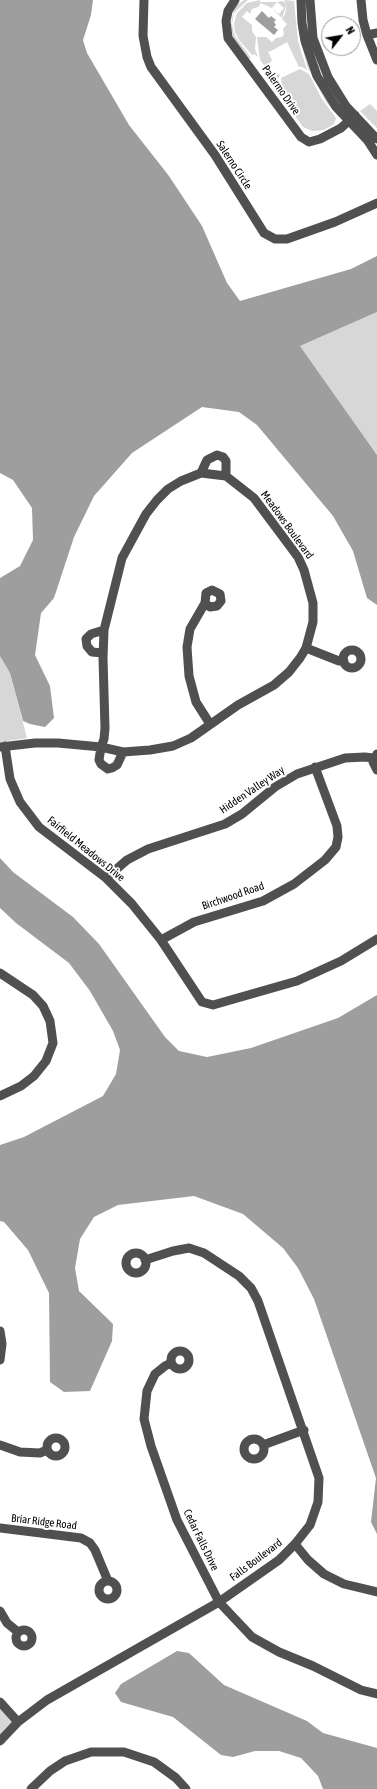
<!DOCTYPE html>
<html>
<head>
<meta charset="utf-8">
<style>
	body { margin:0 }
	#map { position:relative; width:377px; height:1789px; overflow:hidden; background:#fff; font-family:"Asap Condensed",sans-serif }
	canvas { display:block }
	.north { position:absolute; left:321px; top:16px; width:40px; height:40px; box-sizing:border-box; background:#fff; border:1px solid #999; border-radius:50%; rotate:59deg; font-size:11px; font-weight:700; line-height:16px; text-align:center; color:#000 }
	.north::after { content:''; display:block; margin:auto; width:14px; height:18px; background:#000; clip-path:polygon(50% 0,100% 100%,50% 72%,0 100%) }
</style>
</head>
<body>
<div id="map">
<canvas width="377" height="1789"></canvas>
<div class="north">N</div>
</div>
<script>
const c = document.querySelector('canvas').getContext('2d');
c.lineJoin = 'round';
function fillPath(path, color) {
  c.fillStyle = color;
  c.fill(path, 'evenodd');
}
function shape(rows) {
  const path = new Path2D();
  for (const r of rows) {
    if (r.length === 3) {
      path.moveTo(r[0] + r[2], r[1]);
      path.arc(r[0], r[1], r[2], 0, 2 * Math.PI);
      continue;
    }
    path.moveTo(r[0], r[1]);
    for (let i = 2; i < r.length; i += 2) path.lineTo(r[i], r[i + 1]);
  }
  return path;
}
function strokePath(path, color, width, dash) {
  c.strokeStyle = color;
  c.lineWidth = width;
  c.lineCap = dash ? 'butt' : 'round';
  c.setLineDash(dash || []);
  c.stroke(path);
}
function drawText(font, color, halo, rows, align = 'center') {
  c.font = font + ' "Asap Condensed",sans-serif';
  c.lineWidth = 4;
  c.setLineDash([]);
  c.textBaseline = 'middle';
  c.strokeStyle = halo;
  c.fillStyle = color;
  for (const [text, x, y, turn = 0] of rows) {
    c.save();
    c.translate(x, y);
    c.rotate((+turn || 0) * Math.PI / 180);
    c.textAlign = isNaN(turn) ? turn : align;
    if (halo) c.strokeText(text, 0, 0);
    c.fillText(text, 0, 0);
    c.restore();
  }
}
fillPath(shape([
	[244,0,248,0,234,13,232,24,235,36,251,58,249,59,234,39,230,31,233,13,237,5],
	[260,0,260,2,277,2,272,8,279,14,284,8,277,2,282,1,286,3,284,0,294,1,298,41,307,70,302,67,299,67,287,42,273,50,268,52,272,60,269,65,270,69,280,75,278,79,279,85,260,60,257,37,266,37,272,42,276,38,282,37,284,34,283,29,287,24,282,19,285,14,287,4,282,18,272,8,261,3,258,7,252,9,250,14,247,11,242,17,252,25,252,31,256,37,255,49,258,57,254,54,252,55,239,40,235,32,234,23,237,13,247,3],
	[296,0,299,28,339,117,326,102,307,66,299,35],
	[300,69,309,74,322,99,336,118,334,124,324,130,312,131,303,127,293,113,295,111,293,108,280,88,282,86,281,78],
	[370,104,377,111,377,128,360,111],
	[377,312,377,455,300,346],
	[0,656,10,673,27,738,0,742],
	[0,1702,18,1722,0,1741]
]), '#d7d7d7');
fillPath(shape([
	[0,0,93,0,91,15,83,40,87,53,129,125,169,176,202,226,227,283,240,301,351,269,377,256,377,312,300,346,377,455,377,605,367,598,353,551,333,516,257,425,239,412,202,407,132,453,94,496,74,537,54,598,41,613,35,655,50,686,54,718,45,727,30,724,23,721,10,673,0,656,0,578,20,566,33,540,32,508,13,480,0,473],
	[262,11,269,18,271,16,276,20,274,22,276,25,274,27,278,30,274,35,255,19],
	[0,858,13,872,73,917,99,944,165,1037,179,1051,207,1057,251,1048,338,1018,377,995,377,1534,371,1522,376,1478,314,1299,298,1268,283,1248,243,1214,194,1196,118,1205,94,1217,80,1239,75,1268,79,1291,113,1324,112,1341,90,1391,64,1392,50,1382,49,1293,28,1250,4,1222,0,1221,0,1145,24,1137,103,1096,116,1074,120,1050,113,1031,90,991,69,963,16,923,0,908],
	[177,1651,189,1653,224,1685,307,1721,323,1733,377,1748,377,1789,323,1789,318,1776,301,1758,279,1751,255,1751,233,1757,221,1755,173,1717,121,1702,115,1693,121,1684]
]), '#9e9e9e');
strokePath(shape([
	[144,0,143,36,147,57,151,67,215,155,264,233,275,239,287,239,335,222,377,203],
	[235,0,228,11,226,21,228,38,301,137,309,142,320,139,341,128,355,115],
	[301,0,302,23,305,41,317,76,336,107,368,141,377,155],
	[310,0,313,38,328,77,346,106,377,139],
	[361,0,363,20,367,35,377,60],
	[367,35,377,33],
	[201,473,207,460,217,455,223,457,226,461,226,476],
	[205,603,210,607,217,606,221,601,220,594,212,590,206,593,205,603,190,629,187,647,189,676,196,702,210,724],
	[306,648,339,661,344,661],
	[352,659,9],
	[103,653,92,652,87,646,86,639,91,634,104,630],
	[5,746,10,779,20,802,39,827,106,878,132,904,161,940,202,1002,213,1005,297,981,341,961,377,939],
	[0,747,35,743,58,743,101,747,123,752,150,750,173,746,191,738,238,705,274,685,289,672,300,658,306,648,313,622,313,603,304,570,298,557,254,498,226,476,201,473,181,481,168,489,157,500,146,514,122,558,104,630,103,658,105,728,104,739,101,747,99,760,101,764,108,769,112,768,117,765,123,752],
	[377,754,373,762,377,770],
	[106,878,127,860,148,849,225,824,242,814,275,787,297,774,345,758,365,757,373,758],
	[161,940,194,922,263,901,294,884,325,860,336,847,338,837,337,826,315,767],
	[0,973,33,995,43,1006,50,1021,53,1043,46,1061,34,1076,21,1086,0,1096],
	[136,1263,10],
	[0,1331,2,1344,0,1360],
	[180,1360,9],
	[171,1363,165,1366,155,1374,147,1391,144,1419,151,1446,177,1520,219,1602,252,1637,279,1652,313,1666,361,1690,377,1694],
	[56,1447,9],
	[254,1449,10],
	[0,1445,20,1452,40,1453,47,1450],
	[263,1445,304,1430],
	[0,1528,81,1538,90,1543,95,1550,108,1581],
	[295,1544,308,1560,324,1574,344,1584,377,1592],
	[108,1590,9],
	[0,1611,7,1623,18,1632],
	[24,1638,8],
	[0,1702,18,1722],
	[0,1741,18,1722,47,1700,219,1602,279,1560,295,1544,310,1525,318,1502,319,1478,258,1301,251,1288,239,1276,204,1253,189,1248,173,1251,145,1260],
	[31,1789,50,1771,65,1761,91,1752,124,1752,154,1762,176,1778,186,1789]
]), '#505050', 9);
drawText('11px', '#000', '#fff', [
	["Palermo Drive",281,90,55],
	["Salerno Circle",234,165,57],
	["Meadows Boulevard",287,525,54],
	["Hidden Valley Way",252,790,-34],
	["Fairfield Meadows Drive",86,849,39],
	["Birchwood Road",233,896,-19],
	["Briar Ridge Road",44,1522,7],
	["Cedar Falls Drive",201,1540,64],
	["Falls Boulevard",256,1560,-37]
]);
</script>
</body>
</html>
